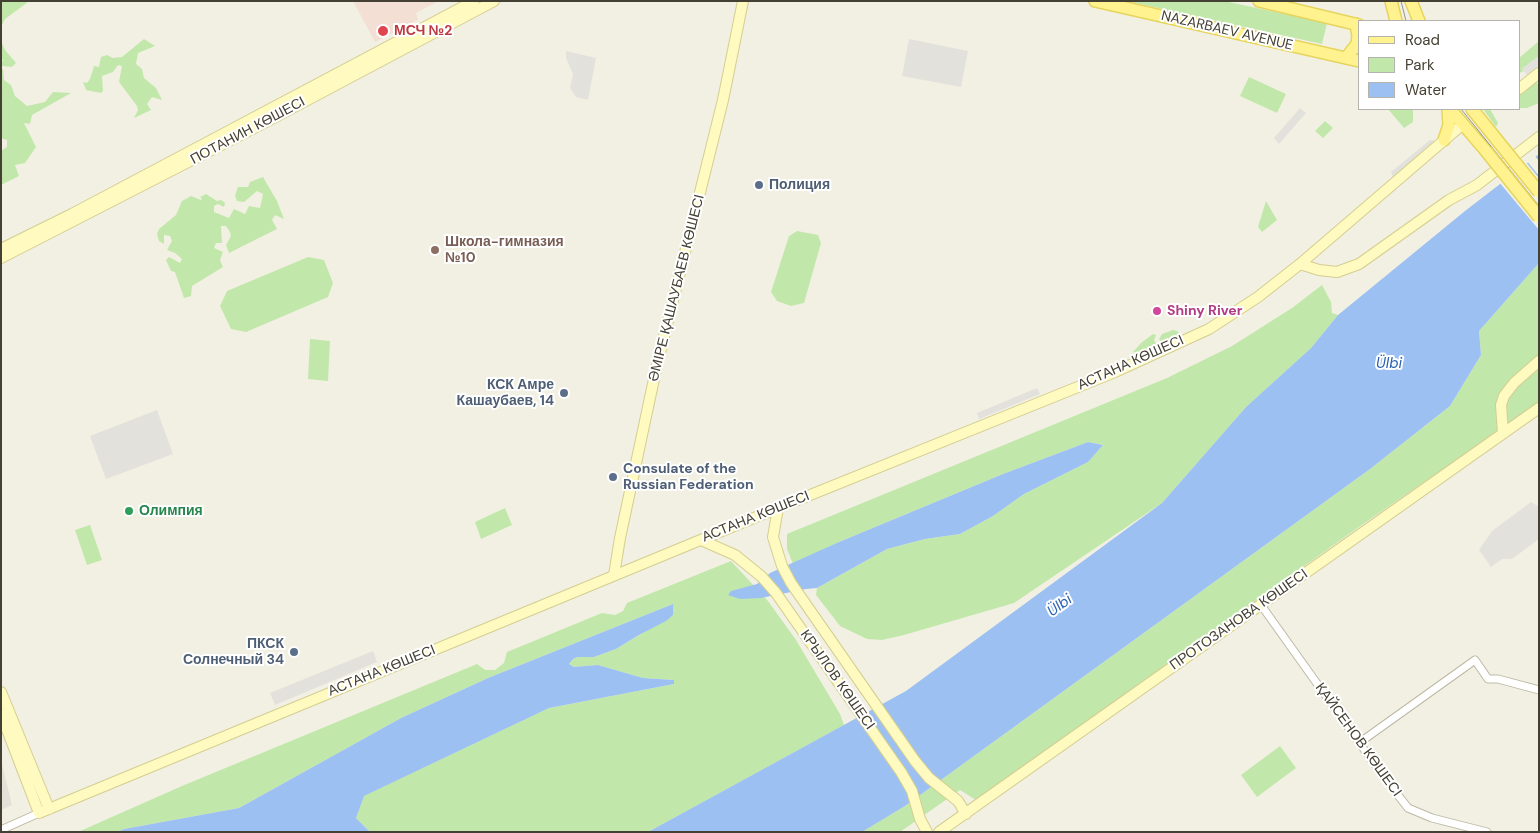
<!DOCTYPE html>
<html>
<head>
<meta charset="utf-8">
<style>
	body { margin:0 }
	#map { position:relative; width:1540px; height:833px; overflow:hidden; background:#f2f0e3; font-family:"DM Sans",sans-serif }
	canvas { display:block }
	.frame { position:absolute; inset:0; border:2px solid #444033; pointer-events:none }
	.legend { position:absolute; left:1358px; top:20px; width:162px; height:90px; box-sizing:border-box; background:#fff; border:1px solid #b4b3ad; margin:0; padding:6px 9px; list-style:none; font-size:15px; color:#444033 }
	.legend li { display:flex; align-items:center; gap:10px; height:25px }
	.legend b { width:25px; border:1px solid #b4b3ad }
</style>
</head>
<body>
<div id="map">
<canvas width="1540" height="833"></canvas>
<div class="frame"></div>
<ul class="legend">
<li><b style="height:6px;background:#fff28f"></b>Road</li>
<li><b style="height:14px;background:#c1e8aa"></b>Park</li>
<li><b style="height:14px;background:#9cc0f2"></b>Water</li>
</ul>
</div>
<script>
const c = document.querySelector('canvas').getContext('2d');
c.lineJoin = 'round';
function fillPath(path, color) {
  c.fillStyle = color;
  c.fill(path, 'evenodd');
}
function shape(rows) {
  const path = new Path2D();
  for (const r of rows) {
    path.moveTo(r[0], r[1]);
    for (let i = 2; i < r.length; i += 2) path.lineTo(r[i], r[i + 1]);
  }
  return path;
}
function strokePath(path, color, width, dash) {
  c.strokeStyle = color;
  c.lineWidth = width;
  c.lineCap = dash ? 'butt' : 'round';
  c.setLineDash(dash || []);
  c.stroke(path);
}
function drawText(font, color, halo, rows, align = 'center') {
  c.font = font + ' "DM Sans",sans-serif';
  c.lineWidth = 4;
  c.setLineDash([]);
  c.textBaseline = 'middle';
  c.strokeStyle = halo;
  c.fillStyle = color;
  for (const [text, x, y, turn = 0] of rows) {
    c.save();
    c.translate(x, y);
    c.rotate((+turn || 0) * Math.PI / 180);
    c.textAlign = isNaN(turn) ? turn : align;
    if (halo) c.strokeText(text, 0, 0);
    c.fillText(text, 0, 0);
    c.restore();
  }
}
fillPath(shape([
	[1,760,12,805,1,810]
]), '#e4e1d8');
fillPath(shape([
	[353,1,439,1,416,13,418,20,375,42]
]), '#f4dfd5');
fillPath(shape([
	[1,1,33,1,28,2,5,19,1,27],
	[1126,1,1224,1,1327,23,1322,44],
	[144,39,155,46,138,53,136,64,142,69,144,78,156,88,162,100,152,97,147,104,151,110,134,118,138,110,137,106,119,82,122,66,118,65,113,72,102,76,103,91,101,93,86,90,83,82,87,83,90,79,94,66,99,67,101,57,107,55,113,58,122,57],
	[1,41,5,50,16,63,12,67,2,66,2,61,4,61,1,59],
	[1539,41,1539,56,1522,69,1524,71,1519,73,1519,58],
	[1,69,3,69,4,80,11,85,15,96,27,106,45,102,53,92,71,93,32,115,30,124,24,123,36,147,25,163,15,165,19,176,1,185,1,151,7,147,7,140,1,138],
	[1249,77,1286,94,1277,113,1240,96],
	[1536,82,1539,85,1539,103,1527,108,1519,108,1519,93,1530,84],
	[1388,109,1413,109,1413,122,1404,128],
	[1483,109,1490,109,1498,123,1496,127],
	[1325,121,1333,128,1323,138,1315,131],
	[263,177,277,201,284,219,275,215,272,220,277,229,229,253,226,245,231,236,230,232,226,226,221,226,222,243,216,243,214,248,223,252,220,260,223,267,192,286,191,296,184,298,175,272,171,271,166,260,169,257,180,263,182,259,175,253,167,250,172,241,170,236,164,235,164,244,159,241,157,234,159,229,176,215,182,201,191,196,201,200,202,199,200,197,206,194,217,201,221,200,225,203,224,207,218,204,214,206,214,212,229,218,234,209,245,214,249,206,260,208,263,194,257,191,244,202,237,201,235,196,238,187,248,187,250,182],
	[1266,201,1277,220,1262,232,1258,227],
	[797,231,818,235,821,243,804,303,791,306,777,301,771,292,789,236],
	[308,257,324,260,333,283,328,297,246,332,231,329,220,306,227,291],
	[1539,263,1539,403,1363,524,976,800,960,790,900,832,862,832,905,806,1370,469,1450,406,1481,355,1479,331],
	[1322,285,1331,302,1332,313,1338,315,1311,348,1246,407,1162,503,1014,603,904,635,882,640,867,639,840,626,816,595,817,588,887,549,925,539,960,534,993,516,1024,494,1088,462,1103,445,1088,442,1003,474,839,542,793,564,787,549,787,534,1167,378,1232,346,1292,308],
	[1173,330,1177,331,1181,335,1162,343,1159,339,1162,334],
	[1153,334,1156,335,1154,340,1157,345,1135,353,1133,352,1141,343],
	[310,339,330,341,328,381,308,379],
	[505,508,512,525,481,539,475,522],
	[90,525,102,560,87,565,75,530],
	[731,561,768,601,796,640,840,714,844,725,648,832,370,832,356,818,363,796,549,708,674,684,674,680,643,678,598,665,574,667,569,664,573,659,578,657,594,657,616,649,673,615,673,604,488,678,401,718,239,808,124,829,117,832,78,832,182,786,477,664,485,670,495,670,504,663,507,652,602,613,615,615,623,611,627,603],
	[1280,746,1296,768,1257,797,1241,775]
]), '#c1e8aa');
fillPath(shape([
	[909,39,968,51,961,87,902,76],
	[566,51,596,58,588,100,576,97,570,88,573,74,566,58],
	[1539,56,1539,65,1527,75,1522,69],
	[1300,108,1306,113,1279,144,1274,138],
	[1430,140,1436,141,1393,178,1391,172],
	[1037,388,1040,394,979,419,977,413],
	[157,410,173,454,106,479,90,436],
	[1531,502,1539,507,1539,539,1512,559,1502,559,1491,567,1479,550,1492,531],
	[373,651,377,662,275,705,270,693]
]), '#e2e1dc');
fillPath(shape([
	[1539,154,1539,263,1479,331,1481,355,1450,406,1370,469,905,806,862,832,648,832,906,691,1162,503,1246,407,1311,348,1338,315,1465,211],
	[1088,442,1103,445,1088,462,1024,494,993,516,960,534,925,539,887,549,817,588,806,589,761,598,740,599,728,595,731,591,757,584,770,573,839,542,1003,474],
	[673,604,673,615,666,621,639,635,616,649,594,657,578,657,573,659,569,664,574,667,598,665,643,678,674,680,674,684,549,708,364,796,356,818,370,832,117,832,124,829,239,808,401,718,488,678]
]), '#9cc0f2');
fillPath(shape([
	[1534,155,1539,161,1539,176,1526,160],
	[1525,161,1539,178,1539,230,1499,182]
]), '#f2f0e3');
const street = shape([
	[1261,605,1383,776,1408,808,1432,818,1487,832],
	[1359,743,1475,660,1488,679,1498,679,1539,690],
	[1,830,39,813]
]);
const secondary = shape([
	[1519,89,1539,73],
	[1,249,72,214,474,1],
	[1,258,266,122,494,1],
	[1300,264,1319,270,1337,272,1359,264,1449,200,1477,185,1539,137],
	[1503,433,1501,405,1504,396,1514,383,1539,361],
	[778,508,773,537,782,566,791,583,915,761,929,778,958,801,966,814],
	[701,540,735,555,762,577,776,593,901,772,912,791,920,819,927,832],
	[614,575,620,538,657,365,723,100,743,1],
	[1,692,49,809],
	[1,714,39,813,778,508,1115,372,1209,329,1258,297,1300,264,1463,124],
	[939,832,1539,408]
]);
const primary = shape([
	[1095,1,1359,61],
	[1259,1,1359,25],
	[1391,1,1396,21],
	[1411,1,1419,21],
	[1346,58,1357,44,1358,36,1356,24],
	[1450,109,1486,151],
	[1472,109,1497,140],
	[1444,140,1449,125,1448,109]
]);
strokePath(street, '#beb9a5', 9);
strokePath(secondary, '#d4ce91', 12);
strokePath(primary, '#e6d45d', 14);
strokePath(street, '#fff', 7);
strokePath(secondary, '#fffac0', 10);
strokePath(primary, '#fff28f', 11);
strokePath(shape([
	[1401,1,1406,21],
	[1461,109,1539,206]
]), '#939393', 1);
const primaryBridge = shape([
	[1497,140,1539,192],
	[1486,151,1539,217]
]);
strokePath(primaryBridge, '#e6d45d', 14, []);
strokePath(primaryBridge, '#fff28f', 11);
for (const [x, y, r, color] of [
	[383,31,6,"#e0444e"],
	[759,185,5,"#5c6f8a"],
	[435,250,5,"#8d6e63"],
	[1157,311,5,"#d1479c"],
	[564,393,5,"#5c6f8a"],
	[613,477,5,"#5c6f8a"],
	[129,511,5,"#2e9e5b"],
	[294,652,5,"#5c6f8a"]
]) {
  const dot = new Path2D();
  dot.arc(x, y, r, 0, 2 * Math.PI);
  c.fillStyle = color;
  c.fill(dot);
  strokePath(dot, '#fff', 2);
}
drawText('bold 14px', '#be3a42', '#fff', [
	["МСЧ №2",394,31]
], 'left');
drawText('14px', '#444033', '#fff', [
	["NAZARBAEV AVENUE",1227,31,13],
	["ПОТАНИН КӨШЕСІ",248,131,-28],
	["ӘМІРЕ ҚАШАУБАЕВ КӨШЕСІ",677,288,-76],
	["АСТАНА КӨШЕСІ",1131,363,-24],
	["АСТАНА КӨШЕСІ",756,517,-22],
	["ПРОТОЗАНОВА КӨШЕСІ",1239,620,-35],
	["АСТАНА КӨШЕСІ",382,671,-22],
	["КРЫЛОВ КӨШЕСІ",837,680,55],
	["ҚАЙСЕНОВ КӨШЕСІ",1358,740,54]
]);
drawText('bold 14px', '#4e5e75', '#fff', [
	["Полиция",769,185],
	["КСК Амре",554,385,"right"],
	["Кашаубаев, 14",554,401,"right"],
	["Consulate of the",623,469],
	["Russian Federation",623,485],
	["ПКСК",284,644,"right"],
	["Солнечный 34",284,660,"right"]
], 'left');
drawText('bold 14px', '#785e54', '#fff', [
	["Школа-гимназия",445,242],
	["№10",445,258]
], 'left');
drawText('bold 14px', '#b23c85', '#fff', [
	["Shiny River",1167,311]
], 'left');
drawText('bold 14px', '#27864d', '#fff', [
	["Олимпия",139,511]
], 'left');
drawText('italic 15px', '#2a61b2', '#fff', [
	["Ülbi",1389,364],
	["Ülbi",1060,606,-36]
]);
</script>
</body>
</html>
